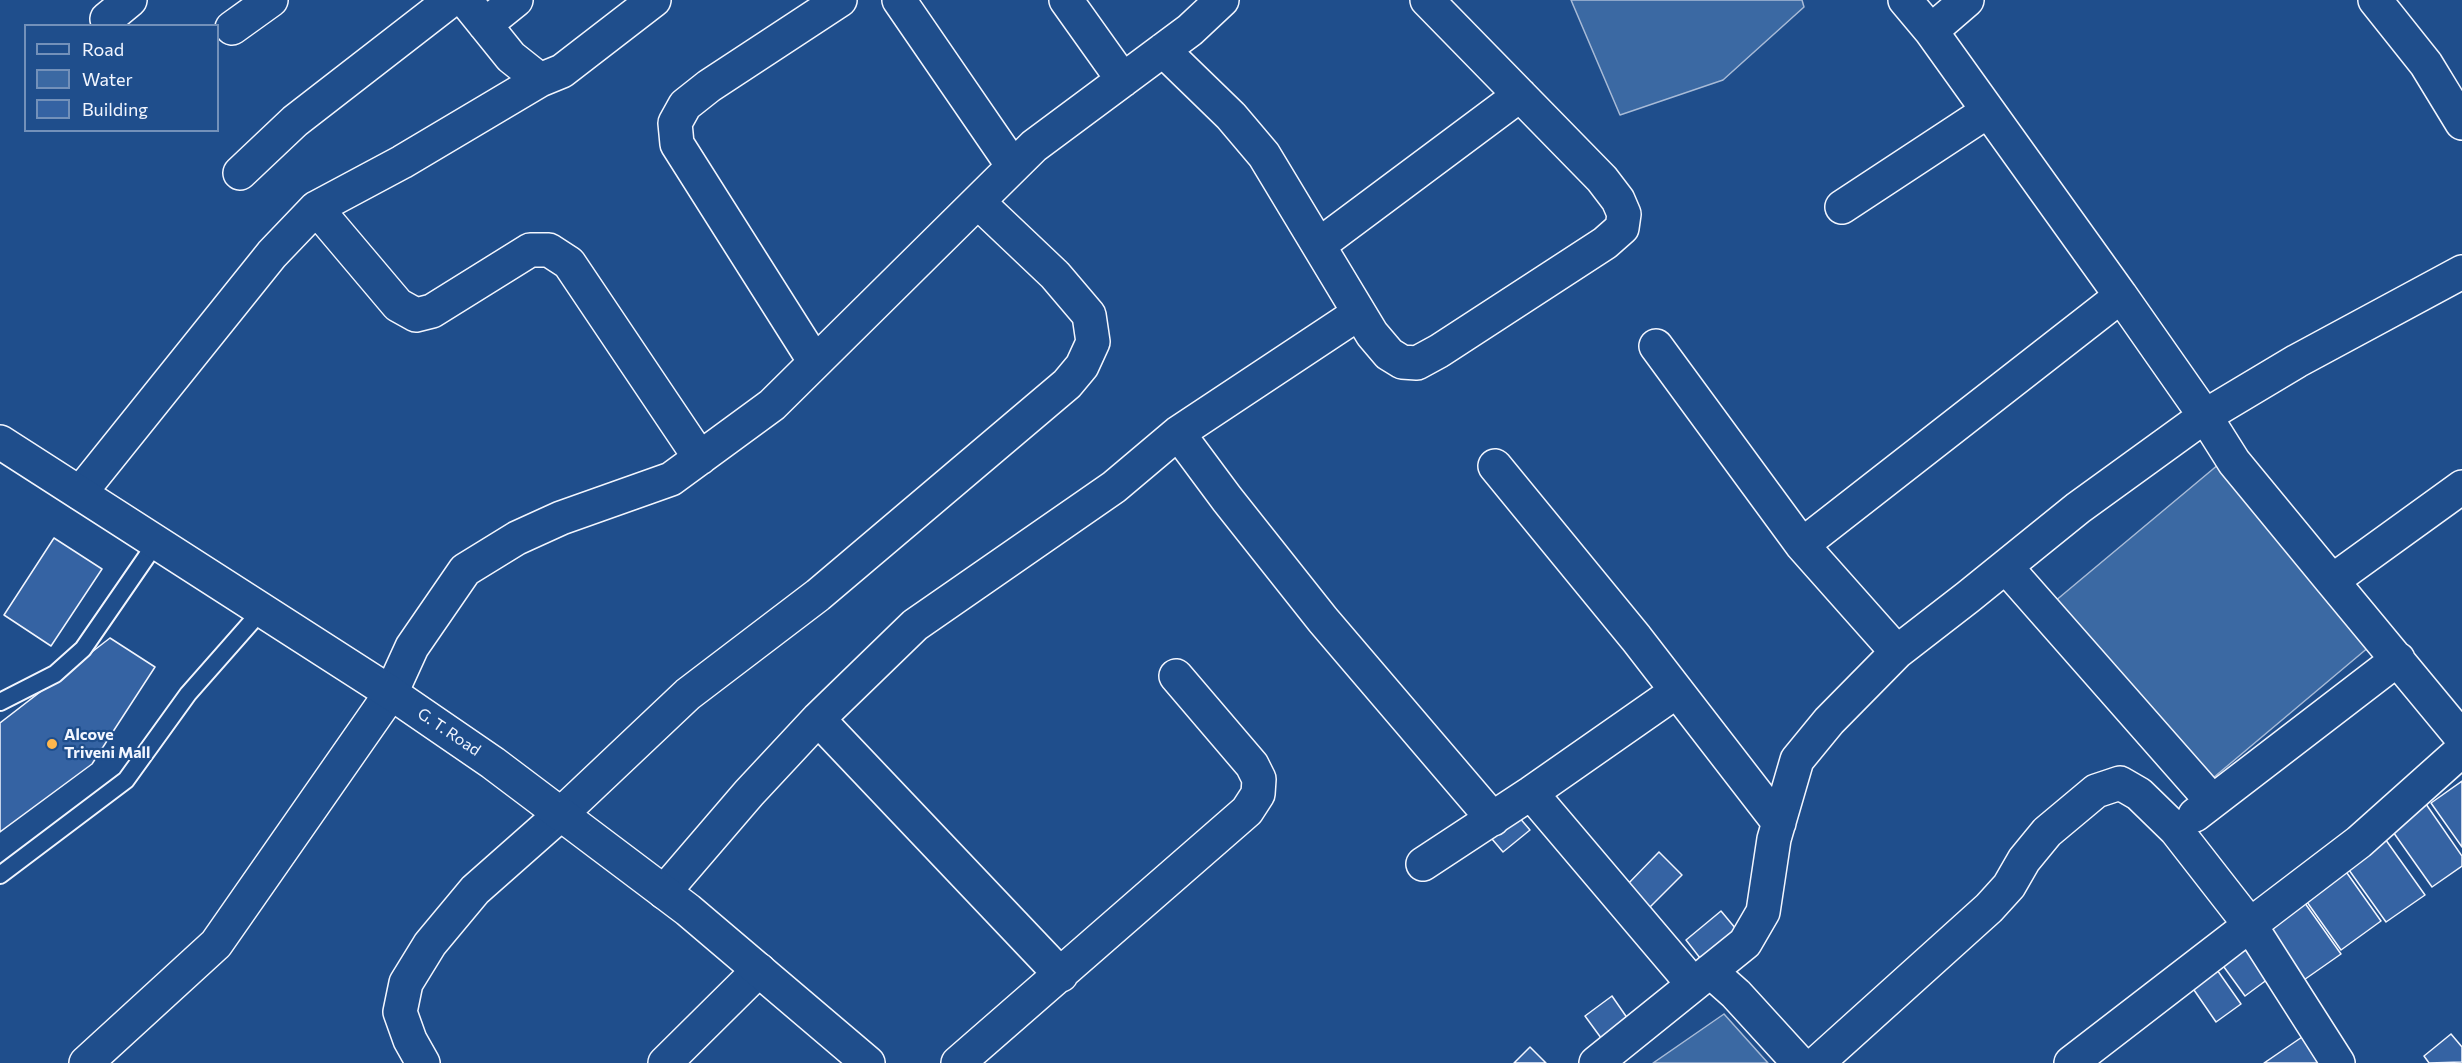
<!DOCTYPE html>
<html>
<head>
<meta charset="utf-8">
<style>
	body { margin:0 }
	#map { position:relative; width:2462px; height:1063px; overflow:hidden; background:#1f4e8c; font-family:Commissioner,sans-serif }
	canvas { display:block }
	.legend { position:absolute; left:24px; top:24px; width:195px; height:108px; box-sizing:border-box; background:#1f4e8c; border:2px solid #7391ba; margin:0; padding:8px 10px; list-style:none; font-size:18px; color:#f2f6ff }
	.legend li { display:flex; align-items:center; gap:12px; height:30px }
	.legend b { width:30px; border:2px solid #7391ba }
</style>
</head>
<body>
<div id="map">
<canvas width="2462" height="1063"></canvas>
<ul class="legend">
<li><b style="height:8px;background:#1f4e8c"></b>Road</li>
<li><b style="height:16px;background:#3b69a3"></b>Water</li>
<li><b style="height:16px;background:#3563a3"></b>Building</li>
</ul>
</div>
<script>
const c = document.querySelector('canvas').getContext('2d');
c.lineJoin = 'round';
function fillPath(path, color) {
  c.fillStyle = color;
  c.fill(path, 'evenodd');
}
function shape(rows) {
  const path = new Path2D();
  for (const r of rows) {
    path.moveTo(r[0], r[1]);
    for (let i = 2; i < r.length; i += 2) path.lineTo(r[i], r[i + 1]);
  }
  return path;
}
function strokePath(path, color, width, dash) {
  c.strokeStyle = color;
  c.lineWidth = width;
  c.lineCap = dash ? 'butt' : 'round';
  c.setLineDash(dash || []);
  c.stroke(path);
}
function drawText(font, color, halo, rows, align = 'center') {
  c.font = font + ' Commissioner,sans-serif';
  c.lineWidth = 4.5;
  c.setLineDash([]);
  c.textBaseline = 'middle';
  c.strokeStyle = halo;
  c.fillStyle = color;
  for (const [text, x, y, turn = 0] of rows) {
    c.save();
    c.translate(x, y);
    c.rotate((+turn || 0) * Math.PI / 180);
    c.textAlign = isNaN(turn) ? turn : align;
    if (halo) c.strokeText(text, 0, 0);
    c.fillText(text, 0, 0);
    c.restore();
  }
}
const water = shape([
	[1571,0,1802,0,1804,7,1723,80,1620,115,1571,0],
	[2225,459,2376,641,2188,799,2036,617,2225,459],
	[1724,1014,1768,1063,1653,1063,1724,1014]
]);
fillPath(water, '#3b69a3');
strokePath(water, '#a8bbd7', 1.5);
const building = shape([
	[54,538,102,569,51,646,4,615,54,538],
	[110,638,155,667,92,764,0,832,0,723,110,638],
	[2462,781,2462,847,2431,803,2462,781],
	[2426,804,2462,856,2462,866,2432,887,2391,829,2426,804],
	[1518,816,1530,830,1503,852,1492,839,1518,816],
	[2383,836,2425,895,2386,922,2344,863,2383,836],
	[1659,852,1682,875,1647,910,1624,888,1659,852],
	[2342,866,2381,921,2341,950,2302,895,2342,866],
	[2302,899,2341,954,2301,982,2264,926,2302,899],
	[1721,911,1736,929,1700,958,1686,940,1721,911],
	[2240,939,2268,979,2245,996,2216,956,2240,939],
	[2208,957,2241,1004,2216,1022,2183,974,2208,957],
	[1612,996,1630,1022,1604,1042,1585,1016,1612,996],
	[2451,1034,2462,1047,2462,1062,2429,1063,2424,1056,2451,1034],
	[2305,1035,2323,1063,2264,1063,2305,1035],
	[1530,1047,1546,1063,1514,1063,1530,1047]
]);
fillPath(building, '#3563a3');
strokePath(building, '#f2f6ff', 1.5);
const service = shape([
	[0,702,55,674,83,649,156,543],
	[0,875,126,780,188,694,262,610]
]);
const minor = shape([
	[465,0,511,57,540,80,562,71,654,0],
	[899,0,1013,166],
	[1066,0,1123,80],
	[1905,0,1931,31,2121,296],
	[2375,0,2426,64,2462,123],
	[107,19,130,0],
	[485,25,516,0],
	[232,28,271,0],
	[1931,31,1967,0],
	[1163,50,1231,116,1264,155,1372,334,1389,354,1402,362,1417,363,1439,351,1605,243,1622,228,1624,214,1618,200,1602,179,1427,0],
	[240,173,295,121,451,0],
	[1842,207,1988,111],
	[316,208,398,305,416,315,432,311,530,250,549,250,569,263,700,458],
	[1319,245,1520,95],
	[1656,346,1802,545,1897,652],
	[815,362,677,144,675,123,685,105,709,86,840,0],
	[1178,433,1227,499,1323,620,1493,819],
	[1495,466,1636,638,1779,823],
	[2462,487,2332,581,2462,738],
	[80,493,272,254,316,208,402,162,540,80],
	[1802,545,2121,296,2205,416,2234,462,2332,581],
	[2006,567,2212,801],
	[818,719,1061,975],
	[1531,793,1693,984],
	[2195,815,2398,659],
	[1423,864,1531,793,1677,691],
	[664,892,749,793,818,719,915,625,1114,487,1178,433,1359,313],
	[1710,971,1736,994,1799,1063],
	[86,1063,216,944,391,693,412,647,465,570,517,538,561,518,671,479,772,405,1034,146,1190,30,1222,0],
	[423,1063,410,1040,400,1012,406,983,430,944,475,890,561,814,688,694,818,595,1067,384,1082,366,1093,342,1089,315,1055,275,978,202],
	[665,1063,759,970],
	[958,1063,1247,811,1258,794,1259,779,1252,765,1176,676],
	[1596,1063,1745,943,1763,912,1774,839,1797,760,1829,721,1897,652,1968,597,2078,508,2205,416,2297,361,2462,272],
	[1817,1063,1989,908,2009,886,2024,860,2047,832,2096,791,2120,783,2139,794,2176,830,2250,925,2071,1063],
	[2338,1063,2250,925,2359,842,2462,750]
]);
const primary = shape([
	[0,442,391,693,493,763,688,910,868,1063]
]);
strokePath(service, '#f2f6ff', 20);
strokePath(minor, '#f2f6ff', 36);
strokePath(primary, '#f2f6ff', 36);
strokePath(service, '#1f4e8c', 16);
strokePath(minor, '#1f4e8c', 33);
strokePath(primary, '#1f4e8c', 33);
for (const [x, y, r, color] of [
	[52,744,6,"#ffb74d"]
]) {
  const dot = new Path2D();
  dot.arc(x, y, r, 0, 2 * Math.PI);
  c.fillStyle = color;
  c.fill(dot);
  strokePath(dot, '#1f4e8c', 2);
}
drawText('16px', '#f2f6ff', '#1f4e8c', [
	["G. T. Road",449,732,34]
]);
drawText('bold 16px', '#f2f6ff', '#1f4e8c', [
	["Alcove",64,735],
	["Triveni Mall",64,753]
], 'left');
</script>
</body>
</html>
